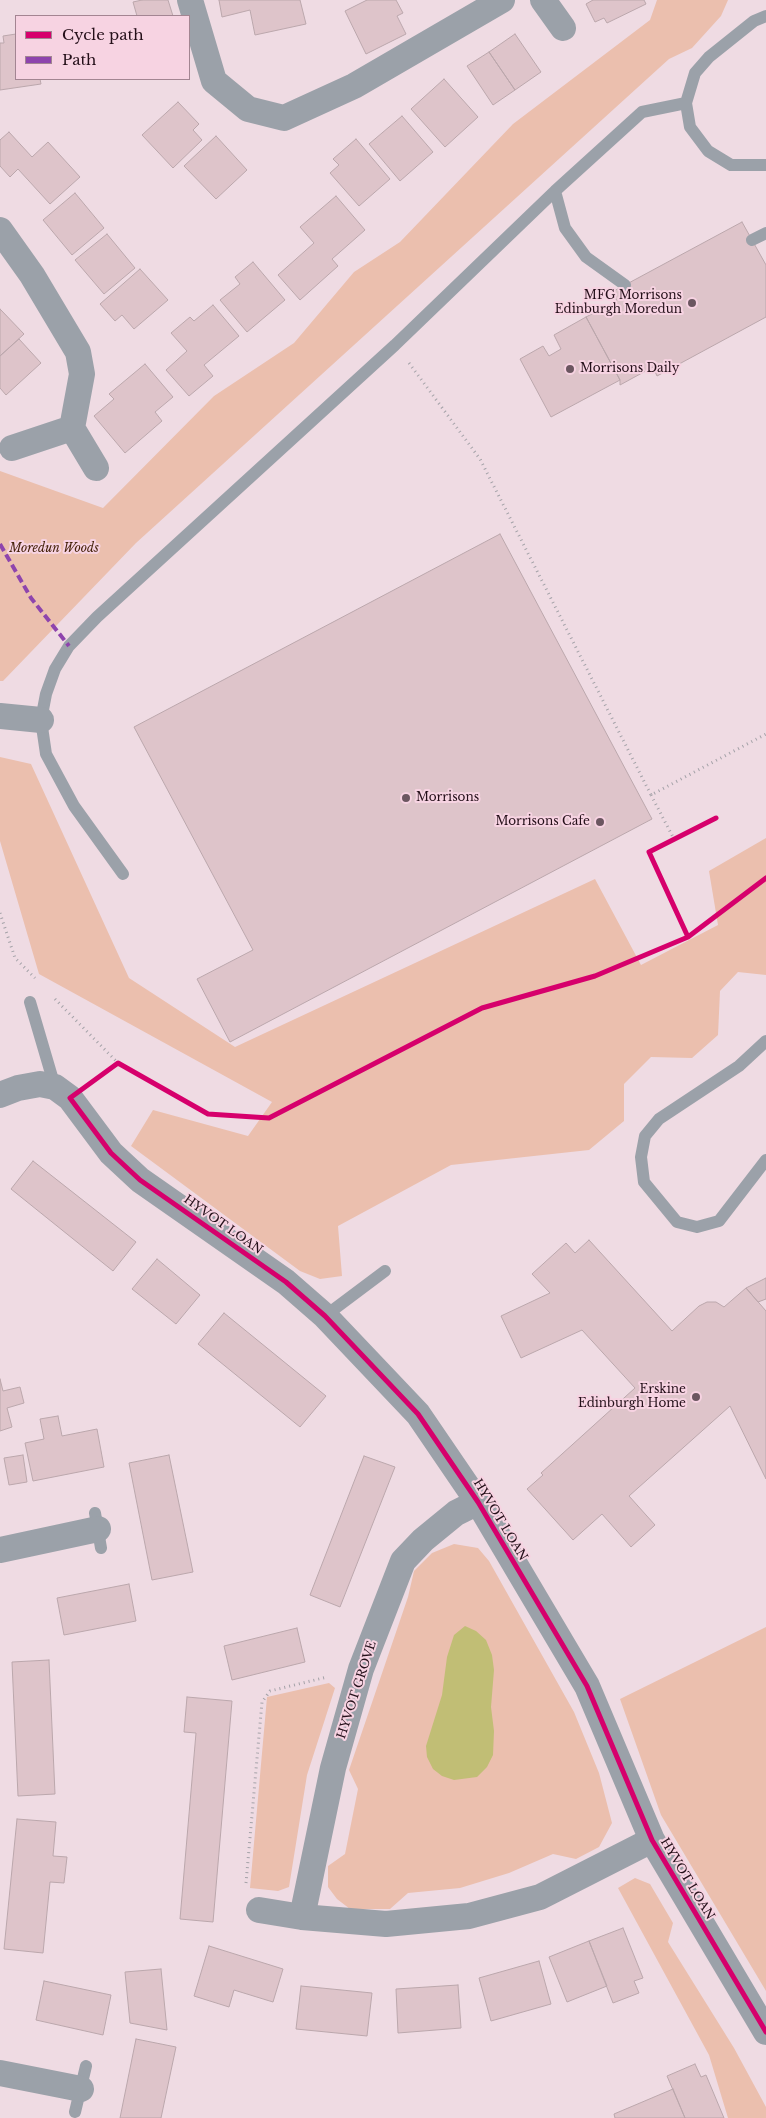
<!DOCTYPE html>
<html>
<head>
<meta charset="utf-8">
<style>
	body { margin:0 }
	#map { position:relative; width:766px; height:2118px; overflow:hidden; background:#efdbe3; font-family:"Libre Baskerville",serif }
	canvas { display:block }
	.legend { position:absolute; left:15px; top:15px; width:175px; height:65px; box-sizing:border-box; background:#f7d3e2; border:1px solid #a38592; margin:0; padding:6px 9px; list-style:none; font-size:15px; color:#240f19 }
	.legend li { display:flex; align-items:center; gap:10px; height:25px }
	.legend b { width:25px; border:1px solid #a38592 }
</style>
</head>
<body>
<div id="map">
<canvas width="766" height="2118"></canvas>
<ul class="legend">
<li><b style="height:6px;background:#d6006c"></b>Cycle path</li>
<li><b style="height:6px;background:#8e44ad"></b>Path</li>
</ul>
</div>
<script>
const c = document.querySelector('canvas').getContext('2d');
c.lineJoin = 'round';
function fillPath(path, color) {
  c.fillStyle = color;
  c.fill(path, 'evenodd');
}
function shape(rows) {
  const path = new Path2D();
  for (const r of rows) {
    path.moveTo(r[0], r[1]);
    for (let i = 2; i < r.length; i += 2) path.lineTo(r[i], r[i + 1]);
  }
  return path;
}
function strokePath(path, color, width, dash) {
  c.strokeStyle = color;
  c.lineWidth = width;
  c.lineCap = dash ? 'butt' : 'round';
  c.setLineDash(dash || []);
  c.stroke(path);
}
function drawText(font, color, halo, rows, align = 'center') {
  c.font = font + ' "Libre Baskerville",serif';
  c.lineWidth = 4;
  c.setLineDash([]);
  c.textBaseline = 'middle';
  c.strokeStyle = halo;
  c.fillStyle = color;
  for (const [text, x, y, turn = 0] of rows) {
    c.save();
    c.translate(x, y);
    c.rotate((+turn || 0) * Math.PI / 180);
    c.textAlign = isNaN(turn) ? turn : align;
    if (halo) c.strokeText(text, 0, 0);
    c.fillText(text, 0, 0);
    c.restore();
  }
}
fillPath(shape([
	[657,0,728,0,721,16,692,48,669,59,136,543,3,681,0,681,0,471,103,508,214,396,294,343,354,272,400,242,513,124,650,20],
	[0,757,31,764,129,978,235,1047,595,879,641,965,718,925,709,871,766,838,766,975,738,972,720,991,718,1035,692,1058,651,1057,624,1084,624,1121,589,1150,451,1165,338,1226,342,1276,320,1279,300,1271,131,1146,153,1110,248,1136,272,1102,39,974,0,841],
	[454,1544,478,1548,489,1561,574,1712,599,1773,612,1823,599,1847,576,1859,553,1854,509,1873,460,1888,408,1893,390,1909,350,1909,337,1899,328,1887,328,1866,345,1854,358,1789,349,1770,408,1597,414,1571,432,1553],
	[766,1627,766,1991,661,1815,620,1699],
	[329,1683,335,1688,307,1775,289,1887,278,1891,250,1888,267,1697],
	[635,1878,650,1884,673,1923,668,1942,734,2048,766,2107,766,2118,728,2118,709,2055,618,1888]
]), '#ebbfae');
fillPath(shape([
	[465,1626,476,1631,486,1640,492,1655,494,1670,491,1707,494,1731,493,1755,487,1767,477,1777,454,1780,442,1776,433,1769,427,1757,426,1746,442,1695,447,1657,454,1635]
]), '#c1be75');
const building = shape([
	[142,0,168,0,173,16,137,16,133,2,142,0],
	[219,0,300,0,306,24,255,35,250,10,222,17,219,0],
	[367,0,396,0,403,13,397,16,406,34,366,54,345,11,367,0],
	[593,0,644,0,646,4,607,23,604,18,595,22,586,4,593,0],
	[16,34,16,79,40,79,41,84,0,90,0,43,4,43,3,36,16,34],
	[515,34,541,72,515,90,489,52,515,34],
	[489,52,515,90,493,105,467,66,489,52],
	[444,79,478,117,445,147,411,109,444,79],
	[178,102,199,124,193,130,202,140,173,168,142,135,178,102],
	[402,116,433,152,400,181,369,144,402,116],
	[9,132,32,157,48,142,80,177,50,204,18,169,10,177,0,166,0,140,9,132],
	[216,136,247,170,216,199,184,166,216,136],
	[356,139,390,179,359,206,330,173,339,165,333,159,356,139],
	[75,193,104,228,72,255,43,220,75,193],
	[336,196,365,230,332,259,338,266,300,300,278,275,314,243,300,227,336,196],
	[742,222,766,265,766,317,657,376,653,367,620,385,620,380,586,317,617,301,612,292,742,222],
	[107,234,135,268,104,294,75,260,107,234],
	[253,262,285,300,247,332,220,300,240,284,235,277,253,262],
	[140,269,168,300,134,329,122,315,115,321,100,304,140,269],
	[213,305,239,336,204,365,213,376,189,396,166,370,187,351,171,333,190,317,194,321,213,305],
	[0,309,24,334,0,356,0,309],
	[586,317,620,380,551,417,520,359,543,346,549,356,561,349,554,335,586,317],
	[19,339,41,363,6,395,0,388,0,356,19,339],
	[145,364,173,397,155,412,162,421,125,453,94,416,114,399,109,394,145,364],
	[500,534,652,819,230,1042,197,979,253,950,134,727,500,534],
	[33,1161,136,1242,113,1271,11,1189,33,1161],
	[589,1240,672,1331,699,1306,707,1302,716,1302,724,1307,746,1288,766,1311,766,1479,730,1406,629,1496,655,1525,631,1547,602,1514,573,1540,527,1489,543,1475,541,1473,635,1388,582,1330,521,1358,501,1316,550,1293,532,1274,566,1243,575,1253,589,1240],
	[157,1259,200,1295,176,1324,132,1289,157,1259],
	[766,1278,766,1299,758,1302,746,1288,766,1278],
	[224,1313,326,1396,300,1427,198,1344,224,1313],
	[0,1379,3,1391,20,1387,24,1403,7,1408,12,1427,0,1431,0,1379],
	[58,1416,62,1436,97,1429,104,1467,33,1481,25,1443,44,1439,40,1419,58,1416],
	[23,1455,27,1482,9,1485,4,1458,23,1455],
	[169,1455,193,1572,152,1580,129,1463,169,1455],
	[364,1456,395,1467,340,1607,310,1595,364,1456],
	[129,1584,136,1621,64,1635,57,1598,129,1584],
	[297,1628,305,1662,232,1680,224,1646,297,1628],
	[49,1660,55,1794,18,1796,12,1662,49,1660],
	[187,1697,232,1701,213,1922,180,1919,196,1733,184,1732,187,1697],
	[17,1819,56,1822,53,1856,67,1857,64,1883,50,1882,43,1953,4,1949,17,1819],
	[623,1928,643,1978,634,1981,639,1993,613,2003,589,1941,623,1928],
	[589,1941,607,1986,567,2002,549,1957,589,1941],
	[209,1946,283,1969,273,2002,234,1990,229,2007,194,1996,209,1946],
	[539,1961,551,2004,491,2021,479,1978,539,1961],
	[161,1969,167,2030,130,2023,125,1972,161,1969],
	[44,1981,111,1995,103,2035,36,2020,44,1981],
	[458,1985,461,2028,398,2033,396,1989,458,1985],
	[301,1986,372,1993,367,2036,296,2029,301,1986],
	[136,2039,176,2047,161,2118,120,2118,136,2039],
	[695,2064,701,2077,706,2075,724,2118,685,2118,667,2076,695,2064],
	[673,2089,685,2118,615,2118,614,2114,673,2089]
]);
fillPath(building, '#dec4ca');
strokePath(building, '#bba7ac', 1);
strokePath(shape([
	[409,363,480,459,651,795,766,734],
	[651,795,674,839],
	[0,913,15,958,35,978],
	[55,999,118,1063],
	[246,1883,262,1702,270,1691,327,1677]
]), '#a4a2a8', 3, [1, 4]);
strokePath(shape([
	[766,16,754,21,709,57,695,73,686,103,690,127,708,151,731,165,766,165],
	[555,191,565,228,586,257,625,285],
	[752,240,766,233],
	[123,874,74,806,46,754,41,720,46,694,55,669,69,646,97,617,395,345,555,191,642,112,686,103],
	[30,1002,55,1087],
	[766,1041,739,1066,659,1119,645,1136,641,1157,644,1182,677,1222,697,1227,719,1221,766,1160],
	[325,1316,385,1271],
	[95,1513,101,1548],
	[75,2112,86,2066]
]), '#9ba1a9', 12);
strokePath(shape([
	[190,0,214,81,248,109,284,118,354,86,502,0],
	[543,0,563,28],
	[0,230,32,275,78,352,82,374,72,428],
	[12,448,72,428,96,468],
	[0,716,41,720],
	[0,1095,18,1088,40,1084,55,1087,70,1098,111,1153,140,1180,286,1282,325,1316,418,1414,478,1502,587,1686,652,1840,766,2032],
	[478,1502,456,1513,423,1540,403,1561,361,1669,333,1768,302,1917,386,1924,469,1916,540,1897,652,1840],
	[0,1550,98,1529],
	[259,1910,302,1917],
	[0,2073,81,2089]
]), '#9ba1a9', 26);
strokePath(shape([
	[0,544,31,598,69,646]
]), '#8e44ad', 4, [8, 4]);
strokePath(shape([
	[766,878,688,937,595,976,482,1008,269,1118,208,1114,118,1063,70,1098,111,1153,140,1180,286,1282,325,1316,418,1414,478,1502,587,1686,652,1840,766,2032],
	[688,937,649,852,716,818]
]), '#d6006c', 5);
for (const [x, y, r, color] of [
	[692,303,5,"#6b5660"],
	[570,369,5,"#6b5660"],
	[406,798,5,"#6b5660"],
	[600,822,5,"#6b5660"],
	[696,1397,5,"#6b5660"]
]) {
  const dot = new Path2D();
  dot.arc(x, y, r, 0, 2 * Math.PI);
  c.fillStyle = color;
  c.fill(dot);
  strokePath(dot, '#f7d3e2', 2);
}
drawText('12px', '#240f19', '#f7d3e2', [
	["MFG Morrisons",682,296],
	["Edinburgh Moredun",682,310],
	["Morrisons Daily",580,369,"left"],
	["Morrisons",416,798,"left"],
	["Morrisons Cafe",590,822],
	["Erskine",686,1390],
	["Edinburgh Home",686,1404]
], 'right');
drawText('italic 12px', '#421f07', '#f7d3e2', [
	["Moredun Woods",54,549]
]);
drawText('12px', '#240f19', '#f7d3e2', [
	["HYVOT LOAN",223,1225,35],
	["HYVOT LOAN",500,1520,59],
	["HYVOT GROVE",357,1690,-72],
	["HYVOT LOAN",687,1879,59]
]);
</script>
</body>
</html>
